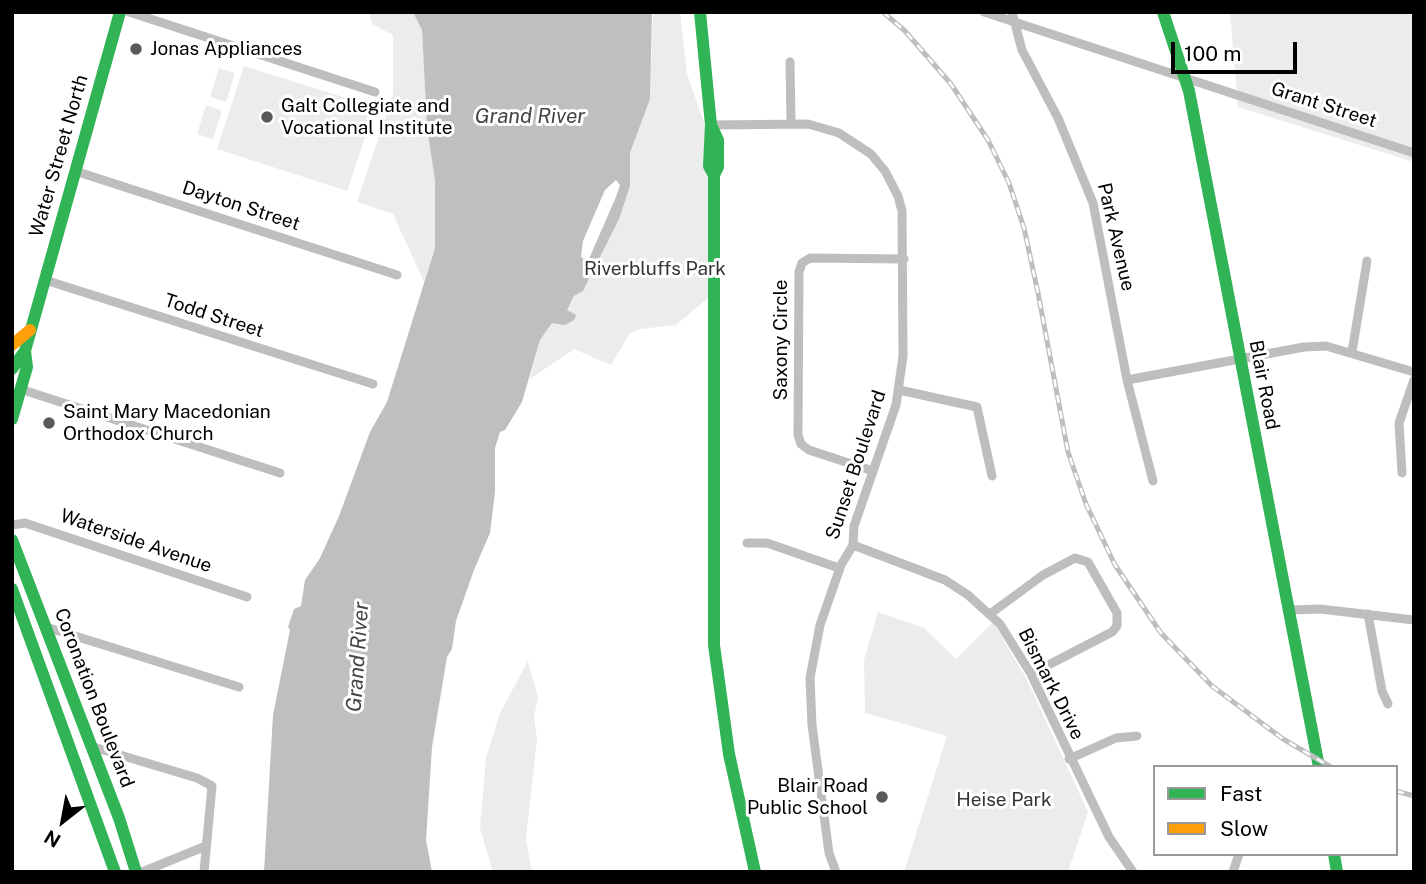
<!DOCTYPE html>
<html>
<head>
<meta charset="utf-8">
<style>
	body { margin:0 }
	#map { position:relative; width:1426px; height:884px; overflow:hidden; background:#fff; font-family:"Public Sans",sans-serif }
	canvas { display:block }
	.frame { position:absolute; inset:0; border:14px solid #000; pointer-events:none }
	.legend { position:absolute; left:1153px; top:765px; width:245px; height:91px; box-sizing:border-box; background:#fff; border:2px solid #999; margin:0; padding:9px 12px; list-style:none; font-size:21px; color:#000 }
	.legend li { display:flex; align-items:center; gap:14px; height:35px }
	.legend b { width:35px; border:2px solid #999 }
	.north { position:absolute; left:28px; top:786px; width:70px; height:70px; -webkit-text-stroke:5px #fff; paint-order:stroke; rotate:211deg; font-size:19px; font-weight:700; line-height:28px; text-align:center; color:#000 }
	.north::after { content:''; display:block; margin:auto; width:24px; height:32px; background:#000; clip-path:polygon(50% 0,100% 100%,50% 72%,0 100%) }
	.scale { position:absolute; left:1171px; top:42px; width:126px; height:32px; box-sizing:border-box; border:4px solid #000; border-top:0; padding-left:9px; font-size:21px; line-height:24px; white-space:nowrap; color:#000; -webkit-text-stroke:5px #fff; paint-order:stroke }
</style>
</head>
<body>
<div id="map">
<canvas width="1426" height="884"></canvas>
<div class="frame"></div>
<ul class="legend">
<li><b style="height:9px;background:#30b455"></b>Fast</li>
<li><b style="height:9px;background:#ff9f0a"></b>Slow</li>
</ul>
<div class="north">N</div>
<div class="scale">100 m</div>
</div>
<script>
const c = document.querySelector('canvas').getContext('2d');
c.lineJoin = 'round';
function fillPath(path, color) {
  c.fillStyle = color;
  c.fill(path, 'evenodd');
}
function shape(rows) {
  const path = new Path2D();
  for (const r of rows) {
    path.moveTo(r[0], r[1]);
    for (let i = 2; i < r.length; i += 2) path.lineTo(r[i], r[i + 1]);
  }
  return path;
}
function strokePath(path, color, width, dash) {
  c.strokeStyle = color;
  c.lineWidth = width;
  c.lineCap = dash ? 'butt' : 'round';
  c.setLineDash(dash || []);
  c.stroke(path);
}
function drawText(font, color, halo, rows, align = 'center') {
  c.font = font + ' "Public Sans",sans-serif';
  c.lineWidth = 6;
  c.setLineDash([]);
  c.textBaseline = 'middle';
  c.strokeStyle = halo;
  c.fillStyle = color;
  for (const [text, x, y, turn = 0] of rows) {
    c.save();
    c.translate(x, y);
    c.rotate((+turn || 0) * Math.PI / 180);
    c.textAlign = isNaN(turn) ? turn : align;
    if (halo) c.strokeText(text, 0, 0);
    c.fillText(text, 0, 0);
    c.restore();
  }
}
fillPath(shape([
	[369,12,413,12,422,29,427,127,435,181,435,248,424,282,393,214,357,202,393,94,393,35,372,24],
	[653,12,680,12,687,74,707,131,713,294,676,325,640,329,630,333,611,365,574,349,530,379,540,340,552,323,566,311,607,241,630,186,630,153,650,99],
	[1230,12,1414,12,1414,162,1238,107],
	[244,66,375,107,347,191,217,149],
	[219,68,235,73,226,102,210,97],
	[206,105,222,111,213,139,197,134],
	[878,612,924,628,956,659,993,622,1026,678,1088,812,1068,872,904,872,947,736,865,713,864,660],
	[528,661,538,698,534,717,537,739,526,839,532,872,493,872,480,828,486,758,500,713]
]), '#ececec');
fillPath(shape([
	[413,12,652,12,650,99,630,153,630,186,619,219,583,291,574,296,567,310,576,315,574,320,565,325,552,323,540,340,522,402,505,430,500,432,495,448,495,492,490,533,474,570,456,621,452,649,447,657,432,747,426,840,432,872,264,872,273,715,290,630,288,627,294,609,301,606,305,580,320,558,339,516,370,432,387,402,435,248,435,181,427,127,422,30],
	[616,180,620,185,616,197,588,261,581,257,583,241,605,190]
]), '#bfbfbf');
strokePath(shape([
	[129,12,375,92],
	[984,12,1414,153],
	[1012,12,1022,50,1058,118,1093,203,1127,380,1153,481],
	[790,62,791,124],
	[711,125,808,124,839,133,871,154,885,171,898,196,902,211,903,356,896,405,854,526,853,545,841,565,820,625,810,678,812,725,829,853,836,872],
	[75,171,397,275],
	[45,280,373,384],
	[1352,352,1367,261],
	[1127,380,1304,347,1326,346,1414,372],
	[20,389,280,473],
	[899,390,977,407,992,476],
	[873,471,809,450,801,444,798,435,799,272,802,263,810,258,904,259],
	[1402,473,1399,423,1414,380],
	[12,525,25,523,247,597],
	[747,543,767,543,839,568],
	[853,545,945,580,968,595,1000,624,1031,674,1109,837,1133,872],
	[1290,610,1320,609,1414,620],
	[990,614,1043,575,1075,558,1088,562,1117,613,1117,626,1112,632,1031,674],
	[1368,614,1382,691,1388,704],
	[46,627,239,687],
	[90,746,197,778,212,786,204,872],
	[1069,759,1116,738,1137,736],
	[142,872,206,846],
	[1233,872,1239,854]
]), '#bebebe', 9);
strokePath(shape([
	[700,12,711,125,709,166,714,175],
	[1163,12,1189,91,1319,767],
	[711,125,718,140,718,167,714,175,714,645,729,754,755,872],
	[12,369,25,351,120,12],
	[12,419,27,367,25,351],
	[12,540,119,818,136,872],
	[12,589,115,872],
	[1334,854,1337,872]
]), '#30b455', 12);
strokePath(shape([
	[12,345,30,330]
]), '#ff9f0a', 12);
const rail = shape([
	[883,12,905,31,951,84,988,140,1009,183,1024,228,1038,293,1068,452,1086,504,1115,565,1161,633,1212,686,1283,739,1331,767],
	[1396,791,1414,796]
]);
strokePath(rail, '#bebebe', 5);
strokePath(rail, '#fff', 2.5, [8]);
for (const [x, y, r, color] of [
	[136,49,7,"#595959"],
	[267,117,7,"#595959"],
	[49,423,7,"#595959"],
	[882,797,7,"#595959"]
]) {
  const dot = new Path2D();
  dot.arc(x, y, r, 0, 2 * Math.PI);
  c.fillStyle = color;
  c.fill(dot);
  strokePath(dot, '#fff', 2.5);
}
drawText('19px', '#000', '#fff', [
	["Jonas Appliances",150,49],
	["Galt Collegiate and",281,106],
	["Vocational Institute",281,128],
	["Saint Mary Macedonian",63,412],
	["Orthodox Church",63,434],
	["Blair Road",868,786,"right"],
	["Public School",868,808,"right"]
], 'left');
drawText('19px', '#000', '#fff', [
	["Grant Street",1324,105,18],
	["Water Street North",59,156,-74],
	["Dayton Street",241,206,18],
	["Park Avenue",1116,237,77],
	["Todd Street",214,316,18],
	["Saxony Circle",781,340,-90],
	["Blair Road",1264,385,79],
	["Sunset Boulevard",856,465,-72],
	["Waterside Avenue",136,541,19],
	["Bismark Drive",1051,684,63],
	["Coronation Boulevard",94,698,69]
]);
drawText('19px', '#333', '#fff', [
	["Riverbluffs Park",655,269],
	["Heise Park",1004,800]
]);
drawText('italic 21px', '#444', '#fff', [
	["Grand River",530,117],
	["Grand River",358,657,-86]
]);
</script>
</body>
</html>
